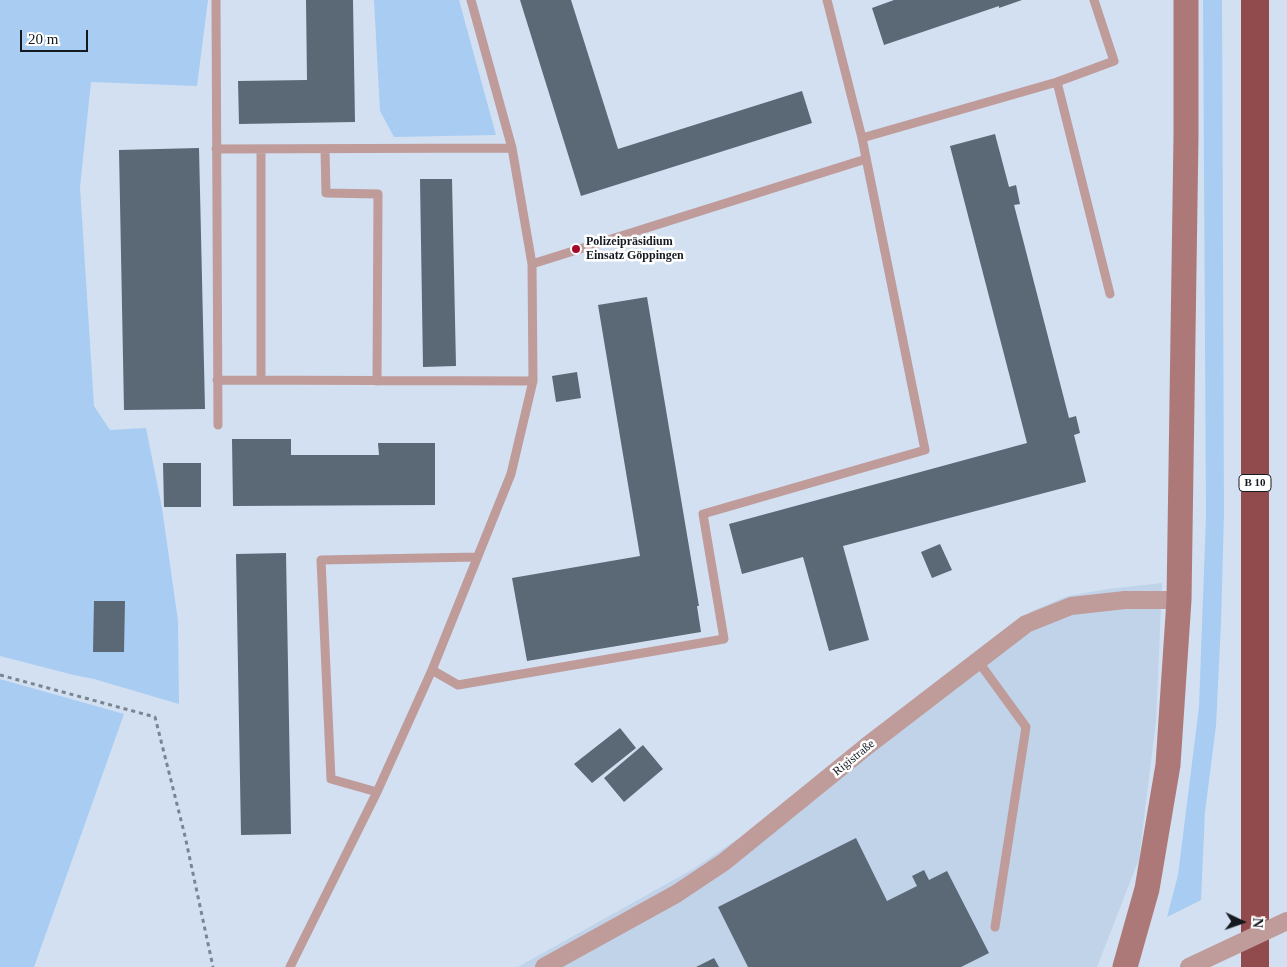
<!DOCTYPE html>
<html>
<head>
<meta charset="utf-8">
<style>
	body { margin:0 }
	#map { position:relative; width:1287px; height:967px; overflow:hidden; background:#d2e0f1; font-family:Georgia,serif }
	canvas { display:block }
	.north { position:absolute; left:1217px; top:897px; width:50px; height:50px; -webkit-text-stroke:4px #fff; paint-order:stroke; rotate:93deg; font-size:14px; font-weight:700; line-height:20px; text-align:center; color:#151a20 }
	.north::after { content:''; display:block; margin:auto; width:18px; height:22px; background:#151a20; clip-path:polygon(50% 0,100% 100%,50% 72%,0 100%) }
	.scale { position:absolute; left:20px; top:30px; width:68px; height:22px; box-sizing:border-box; border:2px solid #151a20; border-top:0; padding-left:6px; font-size:15px; line-height:18px; white-space:nowrap; color:#151a20; -webkit-text-stroke:4px #fff; paint-order:stroke }
</style>
</head>
<body>
<div id="map">
<canvas width="1287" height="967"></canvas>
<div class="north">N</div>
<div class="scale">20 m</div>
</div>
<script>
const c = document.querySelector('canvas').getContext('2d');
c.lineJoin = 'round';
function fillPath(path, color) {
  c.fillStyle = color;
  c.fill(path, 'evenodd');
}
function shape(rows) {
  const path = new Path2D();
  for (const r of rows) {
    path.moveTo(r[0], r[1]);
    for (let i = 2; i < r.length; i += 2) path.lineTo(r[i], r[i + 1]);
  }
  return path;
}
function strokePath(path, color, width, dash) {
  c.strokeStyle = color;
  c.lineWidth = width;
  c.lineCap = dash ? 'butt' : 'round';
  c.setLineDash(dash || []);
  c.stroke(path);
}
function drawText(font, color, halo, rows, align = 'center') {
  c.font = font + ' Georgia,serif';
  c.lineWidth = 5;
  c.setLineDash([]);
  c.textBaseline = 'middle';
  c.strokeStyle = halo;
  c.fillStyle = color;
  for (const [text, x, y, turn = 0] of rows) {
    c.save();
    c.translate(x, y);
    c.rotate((+turn || 0) * Math.PI / 180);
    c.textAlign = isNaN(turn) ? turn : align;
    if (halo) c.strokeText(text, 0, 0);
    c.fillText(text, 0, 0);
    c.restore();
  }
}
fillPath(shape([
	[1162,583,1156,721,1139,859,1097,967,518,967,693,869,745,834,1032,611,1068,596,1108,589]
]), '#c0d3e9');
fillPath(shape([
	[0,0,208,0,197,86,91,82,80,187,94,406,110,430,146,428,162,508,178,621,179,704,94,679,74,675,0,656],
	[374,0,459,0,496,135,394,137,380,111],
	[1203,0,1222,0,1224,514,1221,623,1216,726,1205,812,1201,900,1167,917,1178,875,1199,707,1206,516],
	[0,679,124,714,34,967,0,967]
]), '#a9ccf2');
fillPath(shape([
	[306,0,353,0,355,122,239,124,238,81,307,80],
	[520,0,571,0,618,149,802,91,812,123,581,196],
	[894,0,1022,0,999,8,999,6,884,45,872,8],
	[995,134,1009,187,1016,185,1020,204,1014,205,1069,418,1076,416,1080,433,1074,435,1086,482,843,546,869,640,829,651,803,557,742,574,729,524,1027,443,950,146],
	[199,148,205,409,124,410,119,150],
	[420,179,452,179,456,366,423,367],
	[647,297,699,606,697,606,701,632,527,661,512,578,640,556,598,305],
	[577,372,581,398,556,402,552,376],
	[232,439,291,439,291,455,379,455,378,443,435,443,435,505,233,506],
	[163,463,201,463,201,507,164,507],
	[940,544,952,570,932,578,921,552],
	[286,553,291,834,241,835,236,554],
	[94,601,125,601,124,652,93,652],
	[620,728,636,748,592,783,574,764],
	[643,745,663,769,624,802,604,778],
	[856,838,887,901,917,886,912,876,924,870,929,880,947,871,989,953,961,967,748,967,718,907],
	[714,958,719,967,696,967]
]), '#5b6876');
strokePath(shape([
	[0,675,155,717,185,836,213,967]
]), '#7b8591', 3, [4, 4]);
strokePath(shape([
	[216,0,218,425],
	[471,0,512,148,532,264,866,159],
	[1057,82,1110,294],
	[862,138,1057,82,1114,61,1094,0],
	[216,149,512,148],
	[325,149,326,193,378,194,377,381],
	[217,380,533,381],
	[261,380,261,149],
	[978,661,1026,727,995,927],
	[432,670,458,685,724,639,703,514,925,450,862,138,827,0],
	[377,792,331,779,321,560,477,557],
	[290,967,377,792,432,670,511,474,533,381,532,264]
]), '#bf9b9a', 9);
strokePath(shape([
	[544,967,676,894,724,862,867,746,1026,624,1071,606,1125,600,1179,600]
]), '#bf9b9a', 18);
strokePath(shape([
	[1125,967,1147,889,1168,765,1179,600,1186,136,1186,0]
]), '#ad7978', 25);
strokePath(shape([
	[1255,0,1255,967]
]), '#924b4c', 28);
strokePath(shape([
	[1189,967,1287,921]
]), '#bf9b9a', 18);
for (const [x, y, r, color] of [
	[576,249,5,"#a5092a"]
]) {
  const dot = new Path2D();
  dot.arc(x, y, r, 0, 2 * Math.PI);
  c.fillStyle = color;
  c.fill(dot);
  strokePath(dot, '#fff', 2);
}
for (const [x, y, w] of [
	[1255,483,32]
]) {
  const box = new Path2D();
  box.roundRect(x - w / 2, y - 8.5, w, 17, 4);
  c.fillStyle = '#fff';
  c.fill(box);
  strokePath(box, '#151a20', 1);
}
drawText('bold 11px', '#151a20', null, [
	["B 10",1255,483]
]);
drawText('bold 12px', '#151a20', '#fff', [
	["Polizeipräsidium",586,242],
	["Einsatz Göppingen",586,256]
], 'left');
drawText('12px', '#151a20', '#fff', [
	["Rigistraße",854,758,-39]
]);
</script>
</body>
</html>
